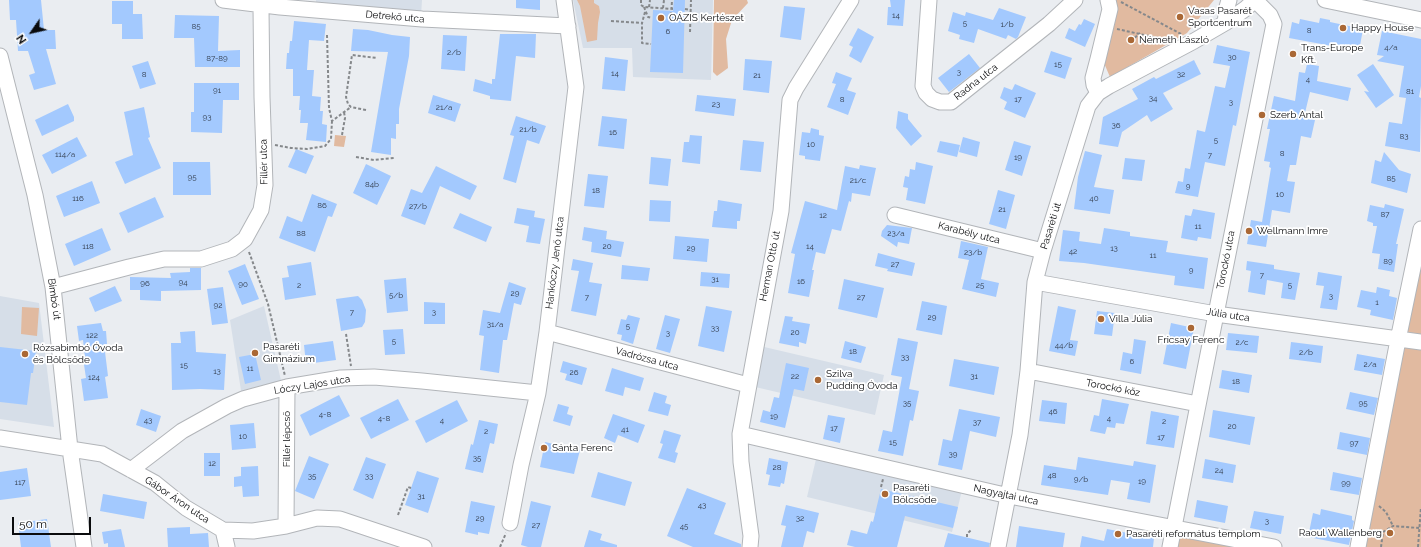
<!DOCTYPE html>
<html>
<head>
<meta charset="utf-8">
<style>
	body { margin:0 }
	#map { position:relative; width:1421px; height:547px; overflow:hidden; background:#eaedf1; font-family:Raleway,sans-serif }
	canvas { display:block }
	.north { position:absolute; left:12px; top:12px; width:40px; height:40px; -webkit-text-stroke:3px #fff; paint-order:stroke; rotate:236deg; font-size:11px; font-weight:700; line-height:16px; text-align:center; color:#0a0b0d }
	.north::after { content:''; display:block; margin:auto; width:14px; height:18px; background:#0a0b0d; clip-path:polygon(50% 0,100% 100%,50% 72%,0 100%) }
	.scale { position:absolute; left:12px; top:517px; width:79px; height:18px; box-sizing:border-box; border:2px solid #0a0b0d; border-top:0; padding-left:5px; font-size:12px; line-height:14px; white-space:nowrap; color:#0a0b0d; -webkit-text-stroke:3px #fff; paint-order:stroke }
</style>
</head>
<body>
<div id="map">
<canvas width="1421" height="547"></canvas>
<div class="north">N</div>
<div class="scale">50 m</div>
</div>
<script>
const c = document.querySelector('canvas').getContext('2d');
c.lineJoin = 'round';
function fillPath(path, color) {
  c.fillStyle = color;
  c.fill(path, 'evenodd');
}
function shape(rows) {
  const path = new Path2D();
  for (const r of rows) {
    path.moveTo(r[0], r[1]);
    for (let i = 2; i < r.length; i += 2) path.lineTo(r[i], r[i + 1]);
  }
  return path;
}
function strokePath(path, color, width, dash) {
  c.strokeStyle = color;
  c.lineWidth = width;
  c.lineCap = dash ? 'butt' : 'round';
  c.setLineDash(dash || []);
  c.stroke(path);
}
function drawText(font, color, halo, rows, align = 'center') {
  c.font = font + ' Raleway,sans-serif';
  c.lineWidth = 3.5;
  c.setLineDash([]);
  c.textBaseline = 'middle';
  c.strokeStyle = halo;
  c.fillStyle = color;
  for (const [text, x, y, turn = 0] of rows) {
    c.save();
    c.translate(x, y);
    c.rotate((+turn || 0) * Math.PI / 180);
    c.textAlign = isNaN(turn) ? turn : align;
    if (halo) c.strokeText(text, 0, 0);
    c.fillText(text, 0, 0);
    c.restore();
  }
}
fillPath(shape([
	[316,0,422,0,421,16,316,8],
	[573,0,713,0,711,80,633,77,632,48,583,48],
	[0,296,39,303,54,427,0,419],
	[264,306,282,385,242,397,230,320],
	[760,346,884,375,875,415,751,386],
	[817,455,962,490,952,532,807,497]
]), '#d6dee8');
fillPath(shape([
	[577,0,594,0,594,3,599,6,600,12,598,23,597,40,587,42,580,6],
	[714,0,747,0,748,3,732,20,726,39,728,68,717,76,713,72],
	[1112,0,1214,0,1187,33,1110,77,1104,63],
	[335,135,346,136,344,147,334,146],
	[1421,229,1421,547,1363,547],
	[22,307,39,308,37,336,21,334],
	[1174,528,1236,547,1170,547]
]), '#e1baa0');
fillPath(shape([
	[9,0,41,0,44,30,55,30,56,49,46,49,56,84,34,90,29,75,35,73,28,51,18,51,16,20,10,20],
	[516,0,540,0,540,10,516,8],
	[674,0,685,0,683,73,650,72,653,10,673,11],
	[890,0,905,0,903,26,887,25,888,7,891,7],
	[112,1,133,1,133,14,142,14,143,39,122,39,122,24,112,24],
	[784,6,805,8,801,40,780,37],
	[999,8,1026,17,1018,37,1016,39,1008,35,1006,39,978,29,974,43,959,39,960,35,948,31,953,12,965,16,966,12,993,20],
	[175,15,219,16,218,51,240,50,240,67,195,67,194,38,174,38],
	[1320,18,1330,20,1330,22,1363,29,1359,51,1289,38,1292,22,1299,24,1300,19,1319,23],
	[1084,19,1095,24,1085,47,1065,38,1069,28,1075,31,1079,24,1081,25],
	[294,21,326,24,324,41,309,40,307,70,314,70,312,96,321,97,320,111,323,111,322,124,327,125,326,142,306,140,308,123,300,123,301,110,299,110,300,96,293,96,293,69,286,69,287,53,289,53,290,41,292,41],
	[858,28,874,37,861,63,849,56,853,47,849,45],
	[353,29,368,30,392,35,410,37,409,56,399,109,399,124,396,124,396,139,391,138,391,155,371,152,388,52,351,51],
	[1382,31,1421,39,1421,86,1419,97,1421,98,1420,152,1385,146,1389,122,1402,124,1406,98,1399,97,1404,66,1377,61,1384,56,1377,55],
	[500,34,536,34,535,58,516,56,511,101,490,99,490,96,473,91,475,79,492,84,492,79,495,79],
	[443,35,467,36,465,71,441,69],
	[1217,45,1250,52,1236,126,1233,125,1225,166,1205,162,1198,197,1175,193,1178,181,1183,182,1185,168,1190,169,1197,130,1205,132,1215,86,1225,88,1230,66,1213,63],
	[1051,51,1072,58,1065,79,1044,72],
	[969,54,980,68,949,92,938,78],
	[605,57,628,60,625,91,602,89],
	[745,59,772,61,769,93,743,90],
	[1194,60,1201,74,1163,93,1173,109,1151,122,1147,115,1122,132,1118,147,1099,144,1103,117,1138,99,1132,89,1154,77,1156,79],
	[148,61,156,84,140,89,132,66],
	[1307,64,1319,66,1317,81,1351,88,1348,101,1310,92,1304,117,1315,120,1311,138,1301,136,1296,165,1290,165,1287,181,1295,182,1290,213,1272,210,1266,247,1247,244,1251,220,1262,222,1271,168,1269,167,1270,162,1264,161,1270,129,1267,129,1274,96,1295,101,1299,72,1305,73],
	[1373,64,1394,95,1376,108,1364,91,1369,92,1357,75],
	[836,72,852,78,847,90,856,93,848,115,827,107,836,84,832,83],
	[194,83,239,83,239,100,223,100,222,133,191,132,191,112,194,112],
	[1015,84,1036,93,1025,118,1004,109,1007,102,1000,98,1004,87,1012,90],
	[433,95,461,104,455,122,428,113],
	[697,95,736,99,734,116,695,111],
	[68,104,74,117,74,121,42,136,35,120],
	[144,107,150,137,148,138,161,168,125,184,115,162,133,155,124,112],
	[898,111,908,114,908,119,922,136,911,146,896,128],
	[516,116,546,126,539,144,527,140,516,183,503,179,514,136,510,135],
	[602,116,627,119,624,149,598,146],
	[811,128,819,130,819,135,824,136,820,161,805,159,805,156,799,155,802,132,810,133],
	[690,135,702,136,700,164,682,162,684,142,689,142],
	[77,137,87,156,52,174,42,155],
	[963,137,980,142,977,157,959,152],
	[743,140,764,142,761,172,740,170],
	[940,141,960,145,957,157,937,152],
	[1014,141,1031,146,1022,176,1005,170],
	[296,149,314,156,306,174,288,167],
	[1085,151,1102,155,1094,187,1114,190,1110,214,1074,209,1078,177],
	[1384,152,1399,170,1411,174,1407,193,1371,183,1375,160,1381,162],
	[651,157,671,159,668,186,649,184],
	[1125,158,1145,160,1142,181,1122,179],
	[173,162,210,162,211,195,173,195],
	[916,162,933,166,925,204,906,200,908,188,903,187,905,176,909,177,910,169,915,170],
	[366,164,391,176,377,205,353,193],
	[860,165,876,168,870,196,852,193,851,202,849,201,841,231,832,229,825,254,816,252,812,270,814,270,809,297,788,293,795,254,791,253,805,201,837,210,845,166,859,169],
	[436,166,477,186,470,200,440,186,425,225,401,216,411,189,422,193],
	[588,174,608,176,604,208,584,206],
	[92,181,100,203,64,217,56,196],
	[998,190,1015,195,1006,229,989,224],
	[312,194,337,204,332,217,328,216,315,252,279,238,287,216,302,222],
	[155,197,164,217,128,233,119,213],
	[650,200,671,201,670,222,649,221],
	[718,200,742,204,740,221,737,221,737,229,712,227,714,211,717,211],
	[1385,204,1404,209,1396,244,1398,244,1394,272,1378,269,1380,254,1372,253,1377,226,1373,226,1373,223,1367,221,1370,205,1384,208],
	[517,208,535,211,534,217,545,219,540,244,526,242,529,226,514,223],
	[1193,209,1215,213,1211,239,1198,237,1197,241,1181,238,1185,215,1191,216],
	[460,213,492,227,486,242,453,228],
	[887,225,912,228,909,244,898,242,897,247,881,236,882,231],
	[584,227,607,231,606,239,624,242,621,257,591,252,592,242,582,240],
	[102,228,111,250,74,266,65,244],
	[1104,228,1130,232,1130,236,1168,241,1166,252,1208,258,1204,289,1174,285,1175,276,1084,263,1059,261,1063,230,1080,232,1079,241,1101,244],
	[675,236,709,239,707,262,673,259],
	[961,241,988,247,981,279,999,283,996,297,962,289,969,260,958,258],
	[878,253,915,263,912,276,887,271,888,269,875,266],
	[573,259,593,263,589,282,602,284,596,316,571,311,579,271,571,270],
	[1247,261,1274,265,1274,269,1300,273,1295,300,1281,298,1283,283,1267,280,1265,295,1248,292,1251,271,1246,270],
	[311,262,316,295,285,300,282,278,289,277,287,266],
	[245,264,259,299,242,305,228,271],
	[622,265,650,268,648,281,621,279],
	[190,268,201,268,201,290,161,291,161,301,140,300,140,290,130,290,130,277,171,278,170,273,190,272],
	[701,272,730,274,729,288,700,286],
	[1318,272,1342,276,1337,310,1320,308,1324,286,1316,285],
	[406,278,408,311,387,313,384,280],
	[844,279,884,288,877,318,838,309],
	[509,282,526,288,521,305,514,303,507,340,503,340,499,373,480,370,484,336,479,335,483,310,500,313],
	[115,286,122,301,95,312,89,298],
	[223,287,228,323,212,325,207,289],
	[1377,287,1390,290,1389,296,1397,298,1393,320,1370,315,1371,310,1357,307,1361,290,1376,293],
	[358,296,362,300,366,310,365,322,362,327,341,331,336,299],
	[922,301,947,306,942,335,916,330],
	[424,302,445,303,445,324,424,324],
	[706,306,732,311,724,352,698,346],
	[1058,306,1076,310,1070,340,1078,341,1075,356,1049,351],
	[1097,311,1115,313,1112,336,1094,334],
	[628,315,640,318,633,344,621,340,622,335,617,334,621,319,626,320],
	[665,315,680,319,670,353,656,349],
	[785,316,793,317,792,321,810,324,806,344,799,342,799,347,779,343],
	[101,323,103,331,106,331,107,344,104,344,108,376,105,377,108,398,84,401,81,379,86,378,83,358,85,358,83,340,79,341,77,326],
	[1171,323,1194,328,1186,369,1163,364],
	[403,329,405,354,385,355,383,330],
	[195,331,196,352,226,354,224,390,200,389,172,390,171,343,181,343,180,332],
	[1228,333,1259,336,1257,353,1226,350],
	[898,338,918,342,909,389,919,391,913,421,910,420,903,456,878,451,883,430,892,432,902,377,891,375],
	[1134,339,1146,341,1141,374,1120,370,1123,352,1132,354],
	[333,341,336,360,306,364,304,345],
	[845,341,866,347,861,363,841,358],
	[1291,342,1323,346,1321,363,1289,359],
	[0,347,36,351,33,373,31,373,27,405,0,402],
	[255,354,261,380,245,384,239,357],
	[1357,354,1385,359,1382,375,1354,370],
	[954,359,999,367,994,395,949,386],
	[563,361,587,368,582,385,565,380,567,374,560,372],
	[786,363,809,368,804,391,794,389,785,428,760,422,763,410,770,412,774,397,779,398],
	[612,368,644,378,640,391,625,387,623,396,605,391],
	[1222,370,1252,375,1249,393,1219,388],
	[654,392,667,396,665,403,671,405,668,416,648,411],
	[1350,392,1378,398,1374,415,1346,409],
	[339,395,350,416,310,436,300,415],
	[398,399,409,420,371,439,360,418],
	[1102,399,1129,404,1124,424,1116,423,1115,428,1107,427,1105,434,1090,431,1094,415,1099,416],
	[457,400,468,421,426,443,415,421],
	[1042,400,1067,403,1065,424,1039,421],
	[558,404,569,407,567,414,573,416,570,426,553,421],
	[141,409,161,416,156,432,136,425],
	[959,409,1000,417,996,437,970,431,962,470,938,465,943,439,952,441],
	[1213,410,1255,417,1250,445,1209,437],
	[1151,411,1179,416,1174,448,1146,444],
	[613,414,645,425,638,443,618,435,615,443,604,438],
	[828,415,845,418,840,443,823,439],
	[479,420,498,424,494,444,490,443,483,473,465,469,471,444,473,445],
	[254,423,256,448,232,450,230,425],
	[664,430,681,435,675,452,678,453,675,463,658,458,663,444,660,443],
	[1340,432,1370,438,1367,455,1337,449],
	[545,442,580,450,574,474,540,467],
	[204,453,220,453,220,476,204,476],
	[309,456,329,464,314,499,295,491],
	[366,457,386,464,373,499,353,490],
	[1078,457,1133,466,1134,461,1156,465,1150,503,1127,499,1130,483,1111,480,1108,495,1041,485,1044,465,1076,470],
	[769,458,788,462,784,484,781,483,780,487,768,485,770,475,766,474],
	[1205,459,1236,465,1233,483,1202,478],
	[258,466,259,496,243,497,242,486,234,487,234,477,241,476,241,467],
	[27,468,31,496,0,500,0,472],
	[417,471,439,478,428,513,405,505],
	[598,472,632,482,625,506,591,497],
	[1333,472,1362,478,1359,495,1330,490],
	[687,488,726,503,714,534,741,544,741,547,693,547,667,536],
	[881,489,958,507,953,528,905,516,897,547,855,547,847,545,851,530,867,534,871,521,873,522],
	[103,494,147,502,144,519,100,511],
	[1197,500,1228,506,1225,523,1194,517],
	[471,501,495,506,489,534,478,532,478,535,465,532],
	[531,501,551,506,541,547,528,547,521,545],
	[786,505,819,513,814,533,807,531,803,547,781,547,786,526,781,525],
	[1321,509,1352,516,1352,520,1354,521,1349,545,1308,537,1313,513,1320,515],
	[1254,511,1284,516,1281,534,1250,528],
	[47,519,51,547,21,547,18,523],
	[1019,526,1065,533,1063,547,1016,547],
	[190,527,190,534,208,533,209,547,168,547,167,528],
	[121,529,125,547,108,547,108,543,104,544,102,532],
	[1107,529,1154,538,1153,547,1080,547,1082,536,1104,541],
	[589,530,602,534,600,540,617,545,617,547,584,547],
	[948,533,990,543,989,547,944,547]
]), '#a3c9fe');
const minor = shape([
	[223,0,280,7,422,19,568,26],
	[929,0,923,86,926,93,932,99,940,102,951,102,1049,24,1075,0],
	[1325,0,1421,20],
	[1225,23,1227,7,1229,0],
	[0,56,35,195,53,287,70,449,84,547],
	[1098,93,1094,85,1093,78,1098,59,1110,9,1108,0],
	[895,215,1043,251],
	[1035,282,1216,314,1421,342],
	[53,287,129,267,164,259,201,259,232,249,245,239,261,210,265,185,262,97,261,8,262,0],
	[547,332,748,385],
	[1028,371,1198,404],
	[740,434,1009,496,1274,547],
	[0,438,102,454,155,483,186,508,223,530,253,531,286,526,317,518,340,519,424,547],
	[131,470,182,431,227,406,243,399,287,387,341,378,374,377,422,381,538,393],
	[510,523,521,465,538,393,547,332,576,87,564,0],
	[286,526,287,387],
	[223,530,227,547],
	[750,547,751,536,741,462,740,434,781,211,790,100,796,88,851,0],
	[998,547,1020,435,1028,371,1035,282,1043,251,1088,106,1098,93,1109,86,1194,41,1225,23,1245,9,1255,0],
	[1170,547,1216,314,1274,24,1270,15,1255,0],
	[1358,547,1398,340,1421,229]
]);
strokePath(minor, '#b2b5b9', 17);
strokePath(shape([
	[641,0,641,5,644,7,673,9],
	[1121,2,1181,34],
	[644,7,648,17,652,18],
	[649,7,650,0],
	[663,8,664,0],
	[685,9,691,10],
	[645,12,642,23,642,43,651,44],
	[671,20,672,0],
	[611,21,642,23],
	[1117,29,1167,40],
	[690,32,691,0],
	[327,35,329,108,332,121,351,107],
	[1131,41,1140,33],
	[366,110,351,107,348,104,346,97,352,55,377,58],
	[342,135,345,118,344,112],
	[275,145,291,148,307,149,325,146,331,139,332,121],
	[356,157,374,160,394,158],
	[249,252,268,304,285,376],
	[346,334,351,366],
	[881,487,883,479],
	[1379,506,1386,512,1393,526],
	[398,515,408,487,411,488],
	[967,537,967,534,971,530],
	[500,547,506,533],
	[1381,547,1383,532,1393,526,1419,528],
	[1418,547,1421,507]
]), '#85888b', 2, [3, 2]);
strokePath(minor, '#fff', 15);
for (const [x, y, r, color] of [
	[1180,17,4,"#aa6835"],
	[661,18,4,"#aa6835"],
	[1343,28,4,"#aa6835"],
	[1131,40,4,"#aa6835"],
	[1293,54,4,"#aa6835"],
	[1262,115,4,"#aa6835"],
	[1249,231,4,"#aa6835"],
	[1101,319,4,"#aa6835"],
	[1191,328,4,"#aa6835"],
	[255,353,4,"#aa6835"],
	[25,354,4,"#aa6835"],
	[818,380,4,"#aa6835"],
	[544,448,4,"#aa6835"],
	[885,494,4,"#aa6835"],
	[1390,533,4,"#aa6835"],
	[1118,534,4,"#aa6835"]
]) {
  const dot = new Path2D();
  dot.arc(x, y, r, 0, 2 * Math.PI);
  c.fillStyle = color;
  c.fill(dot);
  strokePath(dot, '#fff', 1.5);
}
drawText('8px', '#303a49', null, [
	["14",896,16],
	["5",965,24],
	["1/b",1007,25],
	["85",196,27],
	["8",1309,31],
	["6",668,32],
	["4/a",1391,48],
	["2/b",454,53],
	["30",1232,58],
	["87-89",217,59],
	["15",1058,65],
	["3",959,73],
	["14",615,74],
	["8",144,75],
	["32",1181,75],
	["21",757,76],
	["4",1308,80],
	["91",217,91],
	["81",1410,92],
	["34",1153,99],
	["8",842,100],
	["17",1018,100],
	["3",1231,103],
	["23",716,105],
	["21/a",444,108],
	["93",207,118],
	["36",1116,126],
	["21/b",528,130],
	["16",613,133],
	["83",1404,137],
	["5",1216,141],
	["10",811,145],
	["8",1282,154],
	["114/a",65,155],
	["7",1210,156],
	["19",1018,158],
	["95",192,178],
	["85",1391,179],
	["21/c",858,181],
	["84b",372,185],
	["9",1188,187],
	["18",596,191],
	["10",1280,195],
	["116",78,199],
	["40",1094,199],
	["86",322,206],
	["27/b",418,207],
	["21",1002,210],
	["87",1385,215],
	["12",823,216],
	["11",1198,227],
	["88",301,234],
	["23/a",896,234],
	["118",88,247],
	["20",607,247],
	["14",810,247],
	["29",691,249],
	["13",1114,249],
	["42",1073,252],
	["23/b",973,253],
	["11",1153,256],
	["89",1388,262],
	["27",895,265],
	["9",1191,271],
	["7",1262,276],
	["31",715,280],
	["16",801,282],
	["94",183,283],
	["96",145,284],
	["90",243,285],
	["2",299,286],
	["25",980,286],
	["5",1290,286],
	["29",515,294],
	["5/b",396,296],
	["3",1331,297],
	["7",587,298],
	["27",861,298],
	["1",1377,303],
	["92",218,306],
	["7",352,313],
	["3",434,313],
	["29",932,318],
	["31/a",495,325],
	["5",628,327],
	["33",715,329],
	["20",795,333],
	["3",668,334],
	["122",92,336],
	["5",394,342],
	["2/c",1242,343],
	["44/b",1064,346],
	["18",853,352],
	["2/b",1306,353],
	["33",905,358],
	["6",1132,362],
	["2/a",1370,365],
	["15",184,366],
	["11",250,369],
	["13",217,372],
	["26",574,373],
	["22",795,377],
	["31",974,377],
	["124",94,378],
	["18",1236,382],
	["35",907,404],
	["95",1363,404],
	["46",1053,412],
	["4-8",325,415],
	["19",774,417],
	["4-8",384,419],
	["4",1109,419],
	["43",148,421],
	["4",442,421],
	["2",1164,422],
	["37",977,423],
	["20",1232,427],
	["17",834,429],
	["41",625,430],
	["2",486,432],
	["10",243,437],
	["17",1161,438],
	["15",893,443],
	["97",1354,444],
	["39",953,455],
	["35",477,459],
	["12",212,464],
	["28",777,468],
	["24",1219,471],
	["48",1052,476],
	["35",312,477],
	["33",369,477],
	["9/b",1081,480],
	["19",1142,482],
	["117",20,483],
	["99",1346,484],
	["31",421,497],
	["43",702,506],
	["29",480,519],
	["32",800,519],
	["3",1267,522],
	["27",536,526],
	["45",684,527]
]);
drawText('10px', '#0a0b0d', '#fff', [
	["Vasas Pasarét",1188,11],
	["Sportcentrum",1188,23],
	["OÁZIS Kertészet",669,18],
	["Happy House",1351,28],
	["Németh László",1139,40],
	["Trans-Europe",1301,48],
	["Kft.",1301,60],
	["Szerb Antal",1270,115],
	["Wellmann Imre",1257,231],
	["Villa Júlia",1109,319],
	["Fricsay Ferenc",1191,340,"center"],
	["Pasaréti",263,347],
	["Gimnázium",263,359],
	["Rózsabimbó Óvoda",33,348],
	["és Bölcsőde",33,360],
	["Szilva",826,374],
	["Pudding Óvoda",826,386],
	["Sánta Ferenc",552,448],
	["Pasaréti",893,488],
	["Bölcsőde",893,500],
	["Raoul Wallenberg",1382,533,"right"],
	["Pasaréti református templom",1126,534]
], 'left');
drawText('10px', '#0a0b0d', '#fff', [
	["Detrekő utca",395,17,5],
	["Radna utca",976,82,-38],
	["Fillér utca",264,162,-91],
	["Pasaréti út",1051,226,-73],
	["Karabély utca",969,233,14],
	["Torockó utca",1226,260,-79],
	["Hankóczy Jenő utca",555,263,-83],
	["Herman Ottó út",770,266,-79],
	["Bimbó út",54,299,82],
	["Júlia utca",1228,315,9],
	["Vadrózsa utca",647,359,15],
	["Lóczy Lajos utca",312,385,-9],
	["Torockó köz",1113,388,11],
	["Fillér lépcső",287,439,-90],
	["Nagyajtai utca",1006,495,12],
	["Gábor Áron utca",177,500,34]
]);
</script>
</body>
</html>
